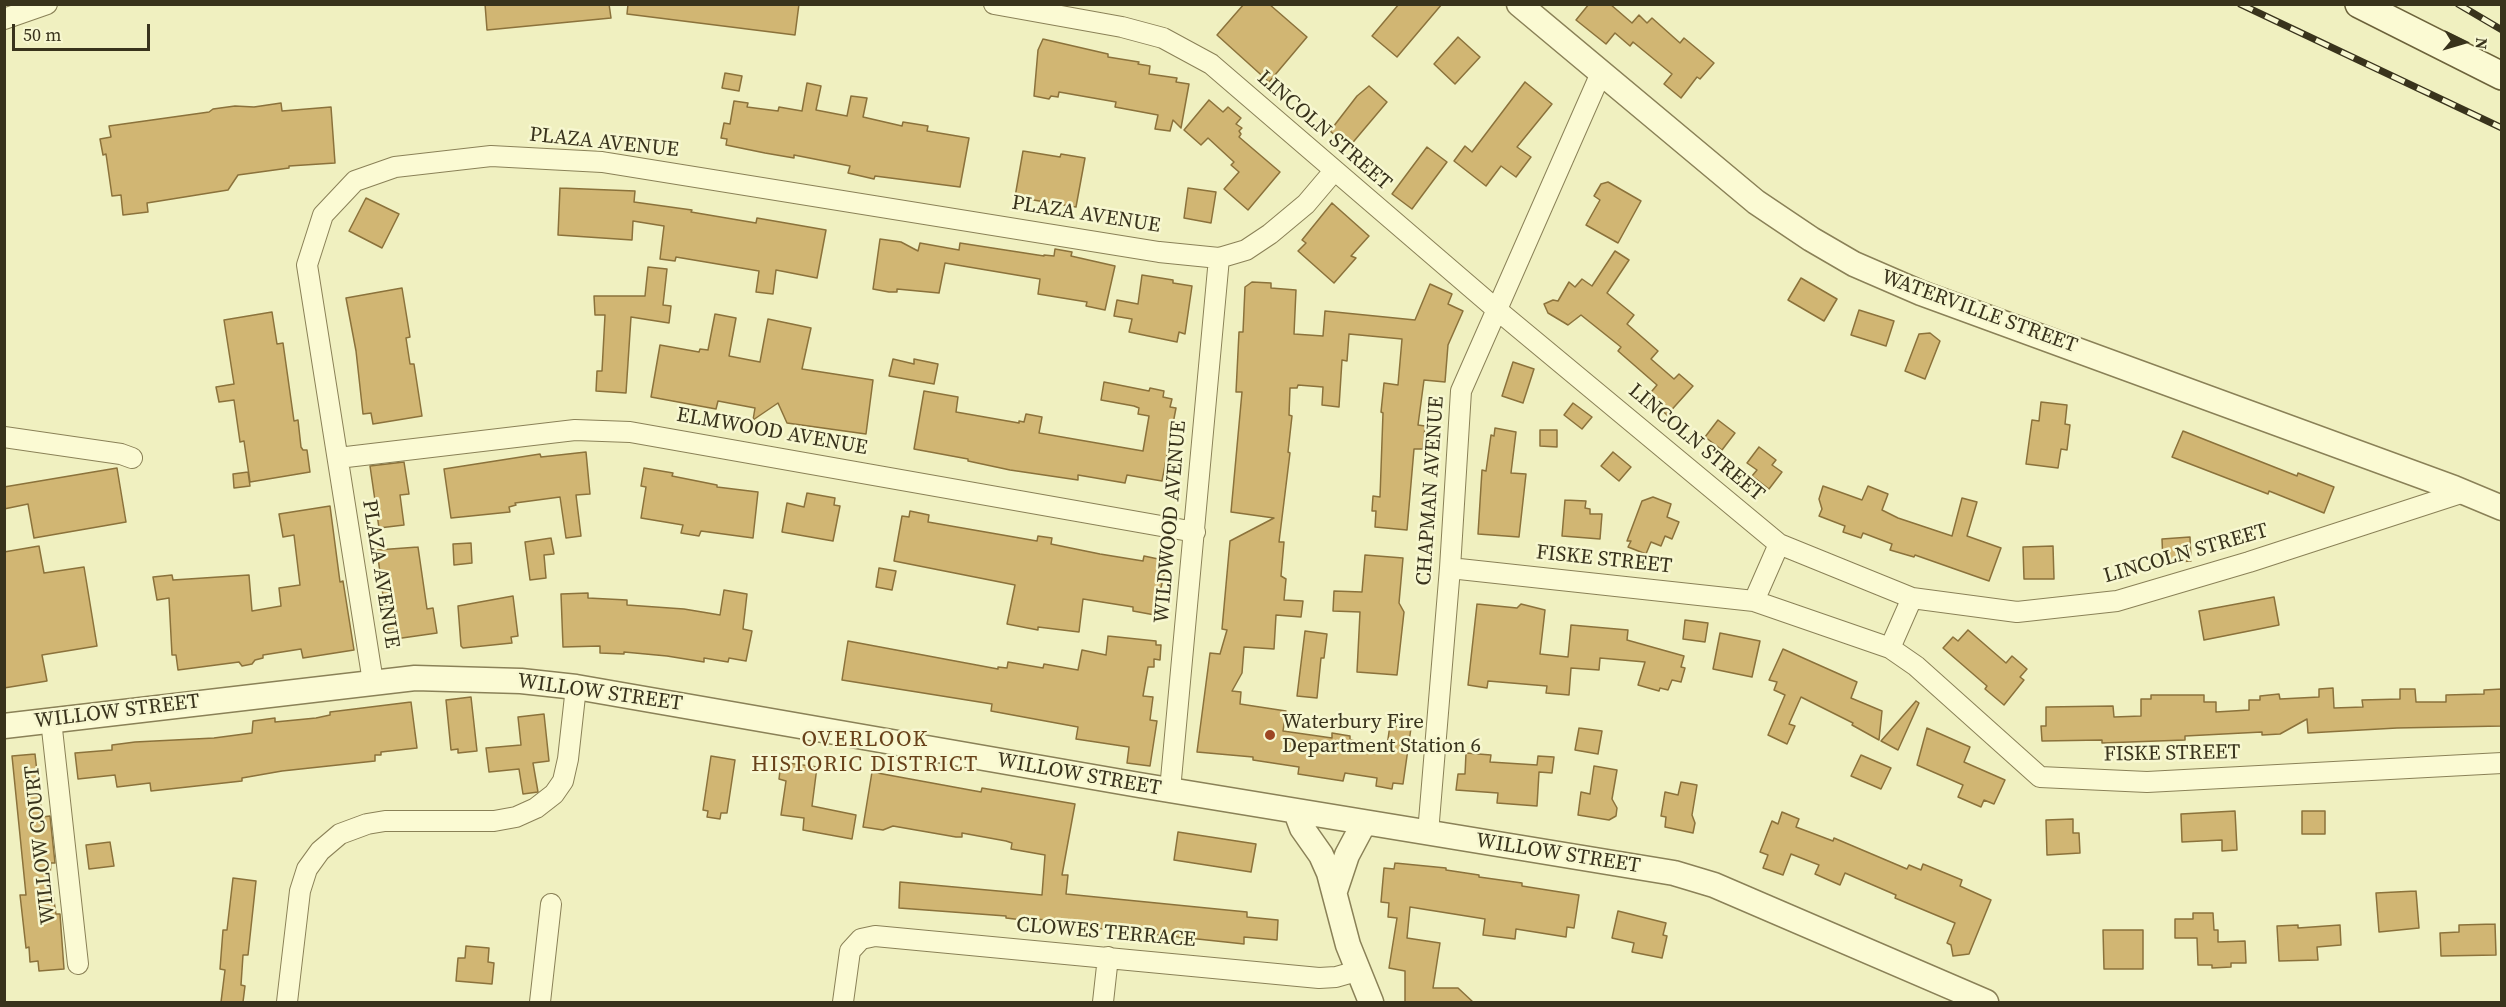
<!DOCTYPE html>
<html>
<head>
<meta charset="utf-8">
<style>
	body { margin:0 }
	#map { position:relative; width:2506px; height:1007px; overflow:hidden; background:#f0f0c0; font-family:"Source Serif 4",serif }
	canvas { display:block }
	.frame { position:absolute; inset:0; border:6px solid #39331c; pointer-events:none }
	.north { position:absolute; left:2434px; top:12px; width:60px; height:60px; -webkit-text-stroke:4px #f7f7d0; paint-order:stroke; rotate:95deg; font-size:16px; font-weight:700; line-height:24px; text-align:center; color:#39331c }
	.north::after { content:''; display:block; margin:auto; width:21px; height:27px; background:#39331c; clip-path:polygon(50% 0,100% 100%,50% 72%,0 100%) }
	.scale { position:absolute; left:12px; top:24px; width:138px; height:27px; box-sizing:border-box; border:3px solid #39331c; border-top:0; padding-left:8px; font-size:18px; line-height:21px; white-space:nowrap; color:#39331c; -webkit-text-stroke:4px #f7f7d0; paint-order:stroke }
</style>
</head>
<body>
<div id="map">
<canvas width="2506" height="1007"></canvas>
<div class="frame"></div>
<div class="north">N</div>
<div class="scale">50 m</div>
</div>
<script>
const c = document.querySelector('canvas').getContext('2d');
c.lineJoin = 'round';
function fillPath(path, color) {
  c.fillStyle = color;
  c.fill(path, 'evenodd');
}
function shape(rows) {
  const path = new Path2D();
  for (const r of rows) {
    path.moveTo(r[0], r[1]);
    for (let i = 2; i < r.length; i += 2) path.lineTo(r[i], r[i + 1]);
  }
  return path;
}
function strokePath(path, color, width, dash) {
  c.strokeStyle = color;
  c.lineWidth = width;
  c.lineCap = dash ? 'butt' : 'round';
  c.setLineDash(dash || []);
  c.stroke(path);
}
function drawText(font, color, halo, rows, align = 'center') {
  c.font = font + ' "Source Serif 4",serif';
  c.lineWidth = 5;
  c.setLineDash([]);
  c.textBaseline = 'middle';
  c.strokeStyle = halo;
  c.fillStyle = color;
  for (const [text, x, y, turn = 0] of rows) {
    c.save();
    c.translate(x, y);
    c.rotate((+turn || 0) * Math.PI / 180);
    c.textAlign = isNaN(turn) ? turn : align;
    if (halo) c.strokeText(text, 0, 0);
    c.fillText(text, 0, 0);
    c.restore();
  }
}
const building = shape([
	[485,4,609,4,611,18,487,30,485,4],
	[628,4,799,4,795,35,627,14,628,4],
	[1244,4,1269,4,1307,37,1269,82,1217,35,1244,4],
	[1399,4,1442,4,1397,57,1372,36,1399,4],
	[1589,4,1610,4,1632,23,1639,15,1647,23,1652,18,1680,43,1684,38,1714,63,1700,79,1697,77,1681,98,1664,84,1672,74,1633,42,1630,46,1615,33,1606,44,1576,20,1589,4],
	[1458,37,1480,57,1455,84,1434,64,1458,37],
	[1043,39,1108,54,1108,57,1139,62,1138,64,1150,66,1149,74,1177,78,1176,82,1189,84,1181,128,1173,120,1170,131,1155,129,1158,115,1115,107,1116,102,1059,92,1058,97,1051,96,1049,99,1034,96,1038,50,1043,39],
	[725,73,742,76,739,91,722,88,725,73],
	[1525,82,1552,104,1517,147,1531,157,1516,177,1501,166,1486,186,1454,161,1465,146,1472,152,1525,82],
	[807,83,821,86,816,110,847,116,851,96,867,98,863,117,902,126,903,122,928,126,927,131,969,138,960,187,875,176,874,179,848,173,850,166,794,155,794,158,765,153,726,145,727,139,721,138,724,123,730,124,734,101,748,103,747,107,778,111,779,107,802,111,807,83],
	[1369,86,1387,102,1349,147,1330,131,1357,96,1369,86],
	[1209,100,1223,112,1228,107,1241,118,1236,124,1242,128,1239,131,1241,134,1239,137,1280,172,1248,210,1224,189,1239,172,1231,165,1234,162,1208,138,1201,145,1184,130,1209,100],
	[281,103,282,111,331,107,335,163,289,166,289,168,238,175,228,190,147,203,148,212,123,215,121,195,112,196,106,154,103,155,100,139,111,137,109,126,209,112,213,109,235,106,254,107,281,103],
	[1427,147,1447,162,1412,209,1392,194,1427,147],
	[1023,151,1060,157,1061,154,1085,158,1076,207,1015,197,1023,151],
	[1608,182,1641,201,1618,243,1586,225,1600,200,1594,196,1601,184,1608,182],
	[560,188,635,191,634,202,692,210,691,212,756,223,757,218,826,230,817,278,776,270,773,294,756,292,759,271,676,257,675,261,660,259,664,226,633,221,632,240,558,235,560,188],
	[1188,188,1216,192,1211,223,1184,218,1188,188],
	[366,198,399,214,382,248,349,231,366,198],
	[1332,203,1369,236,1351,256,1356,258,1334,283,1298,251,1306,243,1302,240,1332,203],
	[880,239,901,242,918,251,920,243,959,250,960,243,1044,256,1044,255,1054,256,1055,249,1072,252,1071,256,1115,266,1105,310,1086,306,1087,302,1038,294,1040,279,945,263,939,293,897,289,897,292,889,292,873,289,880,239],
	[1615,251,1629,260,1607,293,1634,315,1627,324,1658,351,1651,359,1674,379,1679,374,1693,386,1667,415,1647,397,1657,385,1618,351,1621,347,1581,315,1568,325,1548,313,1544,304,1553,300,1558,301,1569,282,1575,287,1582,279,1592,286,1615,251],
	[648,267,667,269,663,305,671,306,669,323,631,317,626,393,596,391,597,371,602,371,605,315,595,315,594,296,645,296,648,267],
	[1142,275,1173,280,1173,283,1192,286,1185,334,1179,332,1177,342,1129,332,1132,319,1114,316,1117,300,1138,304,1142,275],
	[1801,278,1837,299,1824,321,1788,300,1801,278],
	[1252,282,1271,283,1271,288,1296,290,1294,334,1323,336,1325,311,1415,320,1430,284,1452,294,1448,304,1463,311,1448,345,1445,382,1424,380,1418,425,1425,426,1423,449,1414,449,1407,530,1375,527,1376,511,1372,511,1373,496,1380,497,1383,413,1381,412,1384,383,1398,385,1402,339,1349,334,1347,361,1342,360,1339,407,1322,405,1323,387,1298,385,1297,388,1290,388,1289,415,1292,416,1288,452,1290,453,1279,542,1284,542,1281,576,1286,579,1284,600,1303,601,1301,617,1276,615,1274,649,1244,647,1242,673,1232,691,1241,692,1240,704,1286,711,1283,731,1332,738,1332,733,1350,736,1350,740,1387,746,1390,725,1411,728,1403,784,1393,783,1392,789,1376,786,1377,778,1345,773,1343,781,1298,774,1299,767,1253,760,1253,757,1197,752,1210,653,1220,654,1227,630,1222,629,1230,541,1274,518,1231,512,1242,392,1236,392,1239,332,1243,332,1245,287,1252,282],
	[402,288,410,337,406,338,410,364,414,364,422,416,373,424,371,413,363,414,356,351,346,298,402,288],
	[1859,310,1894,321,1886,346,1851,335,1859,310],
	[272,312,277,344,283,343,294,421,298,420,301,447,303,450,307,450,310,472,250,482,244,441,240,442,234,400,219,402,216,387,234,384,224,320,272,312],
	[715,314,736,318,729,356,760,362,768,319,811,328,802,369,873,380,866,434,787,423,778,403,753,420,755,408,718,401,716,409,651,397,660,345,699,352,700,349,708,350,715,314],
	[1930,333,1940,341,1925,379,1905,371,1919,334,1930,333],
	[893,359,914,364,914,359,938,364,934,384,889,376,893,359],
	[1513,362,1534,369,1523,403,1502,396,1513,362],
	[1104,382,1149,391,1150,388,1164,391,1163,397,1172,399,1170,407,1176,408,1162,481,1127,475,1125,483,1078,475,1078,480,1010,470,968,461,968,459,914,449,924,391,958,397,956,412,1019,423,1019,421,1024,422,1026,414,1042,417,1039,433,1143,451,1149,416,1138,414,1139,408,1134,406,1101,400,1104,382],
	[2041,402,2067,405,2065,424,2070,425,2067,450,2061,449,2058,468,2026,464,2032,420,2039,421,2041,402],
	[1573,403,1592,417,1582,429,1564,415,1573,403],
	[1718,420,1735,433,1722,450,1705,437,1718,420],
	[1495,428,1516,432,1511,473,1526,474,1519,537,1478,534,1482,470,1486,471,1491,435,1494,436,1495,428],
	[1540,430,1557,430,1557,447,1540,446,1540,430],
	[2183,431,2297,476,2298,473,2334,487,2324,513,2269,491,2268,494,2172,457,2183,431],
	[1759,447,1776,460,1772,465,1782,472,1769,489,1752,476,1757,470,1747,463,1759,447],
	[586,452,590,494,576,495,581,536,566,538,560,497,515,503,516,505,509,507,510,512,451,518,444,469,540,454,541,457,586,452],
	[1613,452,1631,467,1619,481,1601,466,1613,452],
	[404,462,409,494,400,495,404,525,379,528,370,466,404,462],
	[117,468,126,522,34,538,28,504,4,509,4,487,117,468],
	[644,468,673,473,672,476,717,485,717,487,758,492,753,538,701,531,699,536,681,533,683,525,641,518,646,487,641,486,644,468],
	[248,472,250,486,234,488,233,474,248,472],
	[1823,486,1862,500,1868,486,1888,494,1882,510,1898,518,1952,536,1962,498,1977,502,1967,536,2001,548,1989,581,1915,555,1914,557,1890,550,1892,544,1863,533,1861,538,1843,532,1845,526,1819,516,1822,509,1819,499,1823,486],
	[807,493,835,498,834,505,840,506,833,541,782,532,787,503,804,507,807,493],
	[1653,497,1671,504,1667,517,1679,522,1672,539,1665,536,1661,546,1651,542,1646,554,1628,547,1631,541,1627,541,1642,501,1653,497],
	[1565,500,1586,501,1585,508,1590,509,1590,514,1602,514,1600,539,1562,536,1565,500],
	[330,506,340,582,343,581,354,650,303,658,301,649,263,655,263,658,255,660,252,664,242,666,239,662,178,670,176,655,172,655,169,598,157,600,153,577,172,575,173,580,249,575,252,611,281,606,279,588,300,585,294,535,283,537,279,514,330,506],
	[910,511,929,515,928,522,1037,541,1038,536,1052,538,1051,544,1100,554,1143,561,1144,556,1163,560,1162,564,1166,565,1155,615,1133,611,1133,607,1083,599,1079,632,1038,627,1038,630,1007,624,1015,585,894,561,902,516,909,517,910,511],
	[2190,537,2191,561,2163,563,2162,539,2190,537],
	[551,538,554,554,544,555,546,578,530,580,525,542,551,538],
	[471,543,472,563,454,565,453,544,471,543],
	[39,546,44,573,84,567,97,646,42,655,47,681,4,688,4,552,39,546],
	[2053,546,2054,579,2024,579,2023,547,2053,546],
	[418,547,427,609,433,608,437,633,395,639,394,633,389,633,388,628,384,628,381,603,384,603,377,550,418,547],
	[1365,555,1403,558,1399,603,1404,612,1397,675,1357,672,1360,612,1333,611,1334,591,1362,592,1365,555],
	[879,568,896,571,892,590,876,587,879,568],
	[724,590,747,594,743,629,752,631,746,661,729,658,728,662,704,658,704,662,667,656,624,652,624,654,600,653,600,646,563,647,561,594,588,593,588,598,627,600,627,605,684,609,720,615,724,590],
	[513,596,518,636,511,637,512,643,463,648,461,646,458,606,513,596],
	[2274,597,2279,625,2204,640,2199,611,2274,597],
	[1477,604,1517,608,1521,604,1545,610,1540,654,1568,657,1571,625,1628,630,1627,640,1684,656,1681,667,1685,668,1681,682,1672,680,1668,690,1660,688,1659,691,1638,685,1645,662,1600,658,1599,670,1571,668,1569,695,1546,693,1547,686,1488,681,1487,688,1468,685,1477,604],
	[1685,620,1708,623,1705,642,1683,639,1685,620],
	[1968,630,2006,663,2012,656,2027,669,2020,677,2024,680,2004,705,1985,689,1987,686,1943,648,1953,637,1958,641,1968,630],
	[1305,631,1327,634,1324,658,1321,658,1317,698,1297,696,1305,631],
	[1720,633,1760,641,1752,677,1713,669,1720,633],
	[1108,636,1156,641,1156,645,1161,645,1160,660,1154,659,1154,667,1148,667,1143,696,1153,697,1150,720,1157,721,1150,766,1127,763,1129,747,1076,739,1078,727,991,711,992,704,842,680,848,641,998,669,998,667,1007,668,1008,662,1043,668,1044,664,1078,670,1082,650,1106,655,1108,636],
	[1783,649,1857,682,1851,698,1882,711,1879,740,1852,725,1853,723,1801,697,1789,724,1795,726,1787,744,1768,735,1785,695,1774,690,1777,682,1769,680,1783,649],
	[2333,688,2334,708,2363,707,2362,700,2400,699,2400,689,2415,689,2416,702,2446,702,2446,695,2484,694,2484,690,2502,689,2502,726,2397,728,2308,733,2307,719,2280,734,2262,735,2262,732,2185,736,2185,740,2102,743,2102,740,2042,741,2041,726,2046,726,2046,707,2113,706,2114,717,2141,716,2141,699,2151,699,2151,695,2204,695,2204,702,2216,702,2216,712,2249,710,2249,700,2260,700,2260,696,2279,694,2280,699,2319,697,2319,689,2333,688],
	[471,697,477,751,458,753,458,749,451,750,446,700,471,697],
	[1916,701,1919,703,1898,750,1881,741,1916,701],
	[411,702,417,748,381,752,381,755,375,755,375,761,282,771,242,778,242,781,151,791,150,783,117,787,115,775,78,779,75,753,112,750,112,745,135,742,214,738,252,733,253,721,275,718,275,722,316,718,330,715,330,712,411,702],
	[544,714,549,761,533,763,538,792,523,794,519,769,489,772,486,748,521,745,518,717,544,714],
	[1579,728,1602,731,1598,754,1575,750,1579,728],
	[1927,728,1970,747,1964,762,2005,780,1994,804,1984,800,1981,807,1958,797,1963,785,1917,765,1927,728],
	[1466,753,1491,755,1490,762,1537,765,1538,756,1554,757,1552,773,1539,772,1537,806,1497,803,1498,793,1456,790,1458,774,1465,774,1466,753],
	[35,754,42,817,50,816,55,863,51,863,50,875,56,914,60,914,64,969,39,971,38,961,30,962,29,947,26,948,20,895,26,895,12,756,35,754],
	[1861,755,1891,768,1881,789,1851,776,1861,755],
	[711,756,735,760,727,813,721,813,720,819,707,817,708,811,703,810,711,756],
	[781,762,817,767,812,806,856,815,852,839,803,830,804,818,781,815,786,781,779,779,781,762],
	[1594,766,1617,770,1612,799,1617,808,1616,816,1609,820,1578,815,1581,792,1590,794,1594,766],
	[872,772,981,792,982,788,1075,804,1062,875,1068,875,1066,894,1247,912,1247,917,1278,920,1277,940,1244,937,1244,944,1086,927,1087,923,1034,919,1031,921,1006,918,1006,916,899,908,900,882,1042,895,1045,855,1011,849,1012,843,1006,841,962,833,962,837,956,837,893,826,883,830,863,827,872,772],
	[1681,782,1697,785,1692,815,1695,823,1693,833,1665,827,1666,817,1661,816,1665,792,1678,795,1681,782],
	[2235,811,2237,850,2222,851,2222,840,2182,842,2181,814,2235,811],
	[2302,811,2325,811,2325,834,2302,834,2302,811],
	[1782,812,1799,819,1796,827,1833,841,1834,838,1907,869,1909,865,1921,870,1923,864,1962,880,1960,886,1991,900,1969,954,1953,956,1951,945,1947,943,1955,923,1895,898,1896,895,1845,873,1840,885,1815,874,1819,865,1791,854,1783,875,1763,868,1768,855,1760,852,1772,821,1778,824,1782,812],
	[2073,819,2073,833,2079,833,2080,853,2047,855,2046,820,2073,819],
	[1178,832,1256,844,1251,872,1174,860,1178,832],
	[110,842,114,866,89,869,86,845,110,842],
	[1395,863,1446,868,1446,870,1479,875,1479,877,1522,883,1522,886,1579,895,1574,928,1567,927,1566,937,1516,929,1515,939,1483,935,1485,919,1410,907,1407,938,1440,943,1433,988,1458,988,1473,1002,1405,1002,1405,971,1389,968,1397,918,1388,917,1389,903,1381,902,1384,868,1394,869,1395,863],
	[233,878,256,881,248,955,243,955,241,985,245,986,243,1002,221,1002,225,970,220,969,223,930,227,930,233,878],
	[2416,891,2419,928,2379,932,2376,893,2416,891],
	[1618,911,1666,923,1663,935,1667,936,1662,958,1632,952,1634,943,1612,938,1618,911],
	[2193,913,2213,913,2214,930,2218,930,2218,942,2245,941,2246,963,2231,963,2231,967,2212,968,2212,965,2198,965,2197,938,2175,938,2175,919,2193,919,2193,913],
	[2495,924,2496,955,2441,956,2440,933,2459,932,2459,925,2495,924],
	[2298,925,2298,928,2340,925,2341,945,2317,947,2318,960,2279,961,2277,926,2298,925],
	[2103,930,2143,930,2143,969,2104,969,2103,930],
	[466,946,489,948,488,962,494,963,492,984,456,981,458,958,465,958,466,946]
]);
fillPath(building, '#d1b673');
strokePath(building, '#8b723b', 1.5);
const minor = shape([
	[994,4,1122,27,1163,38,1211,64,1496,309,1779,544,1912,598,2017,612,2117,601,2249,562,2464,492],
	[4,19,47,4],
	[4,437,121,454,132,458],
	[338,458,575,430,630,432,1195,532],
	[1450,568,1754,601,1890,648,1916,666,2040,777,2147,782,2502,763],
	[1754,601,1779,544],
	[1890,648,1912,598],
	[373,682,307,265,323,215,355,181,395,167,491,156,602,162,1159,252,1219,258,1246,250,1270,234,1306,204,1334,171],
	[51,720,78,964],
	[1170,790,1219,258],
	[1428,833,1450,568,1461,391,1601,73],
	[287,1002,300,891,307,869,320,851,340,834,367,824,385,821,494,821,516,817,536,808,554,794,563,781,568,759,576,687],
	[540,1002,551,904],
	[843,1002,850,951,861,939,875,936,1319,978,1336,977,1357,971],
	[1103,1002,1108,957]
]);
const tertiary = shape([
	[1519,4,1756,202,1811,239,1854,264,1921,293,2454,488,2502,508],
	[4,726,415,678,521,681,576,687,1139,785,1674,873,1714,885,1986,1002],
	[1296,812,1302,828,1321,855,1329,873,1348,945,1371,1002],
	[1335,891,1347,855,1364,823]
]);
const secondary = shape([
	[2359,4,2502,76]
]);
strokePath(minor, '#8a8157', 22);
strokePath(tertiary, '#8a8157', 27);
strokePath(secondary, '#6c623a', 30);
strokePath(minor, '#fbfad3', 20);
strokePath(tertiary, '#fbfad3', 24);
strokePath(secondary, '#fbfad3', 27);
const rail = shape([
	[2240,4,2502,128],
	[2458,4,2502,30]
]);
strokePath(rail, '#39331c', 7);
strokePath(rail, '#f7f7d0', 4.5, [14]);
for (const [x, y, r, color] of [
	[1270,735,6,"#9d4623"]
]) {
  const dot = new Path2D();
  dot.arc(x, y, r, 0, 2 * Math.PI);
  c.fillStyle = color;
  c.fill(dot);
  strokePath(dot, '#f7f7d0', 2);
}
drawText('21px', '#39331c', '#f7f7d0', [
	["LINCOLN STREET",1324,131,41],
	["PLAZA AVENUE",604,143,6],
	["PLAZA AVENUE",1086,215,9],
	["WATERVILLE STREET",1979,312,20],
	["ELMWOOD AVENUE",772,432,10],
	["LINCOLN STREET",1696,443,40],
	["CHAPMAN AVENUE",1431,491,-86],
	["WILDWOOD AVENUE",1171,522,-85],
	["LINCOLN STREET",2186,554,-16],
	["FISKE STREET",1604,560,6],
	["PLAZA AVENUE",380,574,81],
	["WILLOW STREET",600,693,8],
	["WILLOW STREET",117,712,-7],
	["FISKE STREET",2172,754,-1],
	["WILLOW STREET",1079,775,10],
	["WILLOW COURT",41,845,-96],
	["WILLOW STREET",1558,854,9],
	["CLOWES TERRACE",1106,933,5]
]);
drawText('21px', '#39331c', '#f7f7d0', [
	["Waterbury Fire",1282,723],
	["Department Station 6",1282,747]
], 'left');
c.letterSpacing = '1.5px';
drawText('22px', '#684119', '#f7f7d0', [
	["OVERLOOK",865,740],
	["HISTORIC DISTRICT",865,765]
]);
c.letterSpacing = '0px';
</script>
</body>
</html>
